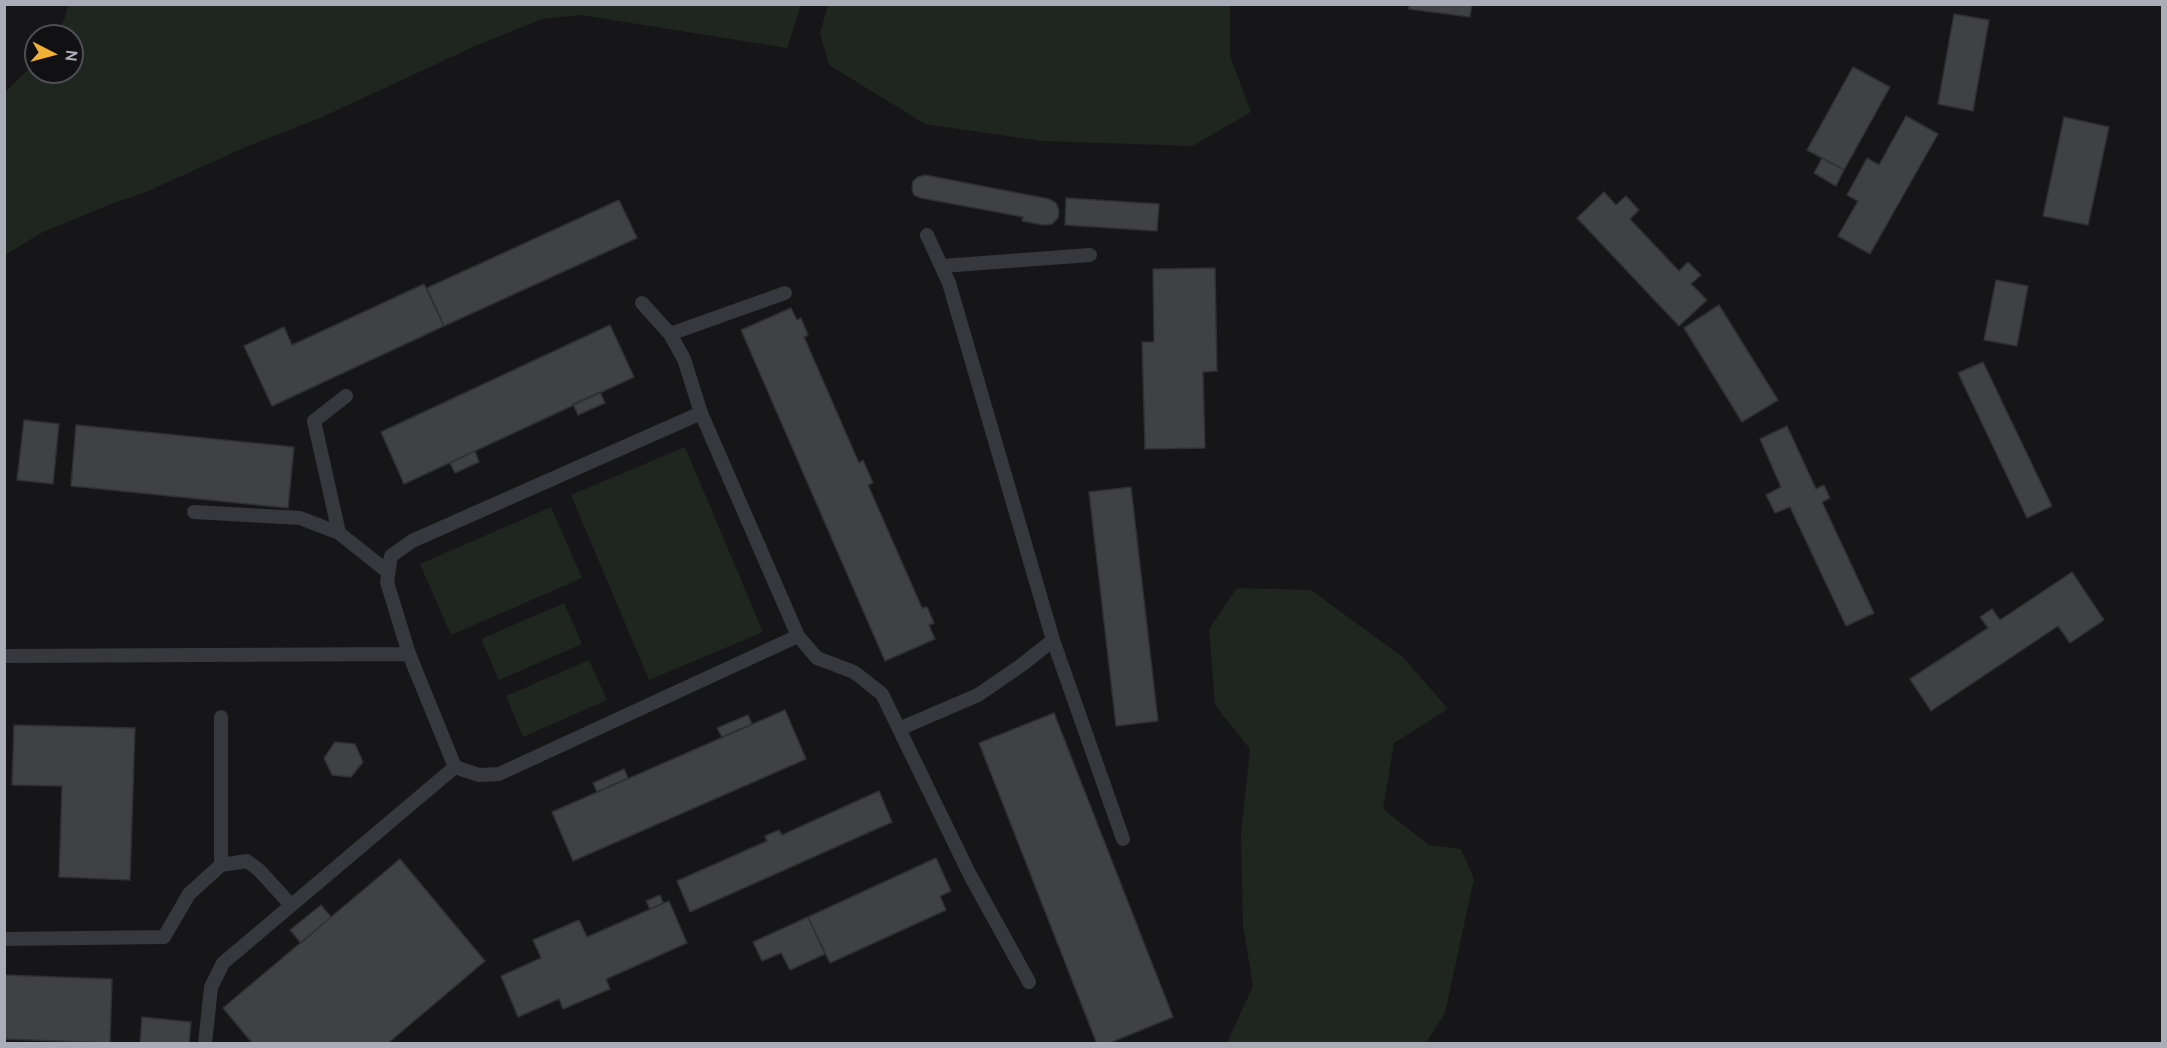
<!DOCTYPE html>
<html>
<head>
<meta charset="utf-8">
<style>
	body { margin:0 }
	#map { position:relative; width:2167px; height:1048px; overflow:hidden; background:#161618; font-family:Overpass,sans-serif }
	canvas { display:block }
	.frame { position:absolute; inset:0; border:6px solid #a8adb8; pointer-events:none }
	.north { position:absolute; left:24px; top:24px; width:60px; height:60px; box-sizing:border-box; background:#111113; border:2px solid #4d4f55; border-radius:50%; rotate:96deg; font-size:16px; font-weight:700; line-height:24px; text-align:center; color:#a8adb8 }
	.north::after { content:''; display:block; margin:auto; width:21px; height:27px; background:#f2b134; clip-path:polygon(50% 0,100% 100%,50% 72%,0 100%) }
</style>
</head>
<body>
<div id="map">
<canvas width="2167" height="1048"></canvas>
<div class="frame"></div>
<div class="north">N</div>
</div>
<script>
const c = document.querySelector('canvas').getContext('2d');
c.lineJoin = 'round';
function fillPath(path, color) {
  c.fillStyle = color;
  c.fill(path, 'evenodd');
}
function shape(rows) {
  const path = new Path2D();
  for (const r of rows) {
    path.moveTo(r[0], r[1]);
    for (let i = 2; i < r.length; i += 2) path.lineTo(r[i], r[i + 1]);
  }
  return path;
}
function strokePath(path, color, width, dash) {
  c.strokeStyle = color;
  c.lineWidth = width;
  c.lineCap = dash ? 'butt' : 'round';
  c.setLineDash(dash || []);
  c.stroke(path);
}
fillPath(shape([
	[68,5,68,4,801,5,787,48,581,15,542,19,473,47,320,118,248,146,146,192,111,204,41,233,5,255,5,92,36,62,36,72,72,72,72,36,55,36,65,17],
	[828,5,1230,5,1230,56,1251,112,1192,146,1042,141,925,124,829,65,820,33],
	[685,447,763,632,649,680,571,495],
	[551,507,582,578,451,635,420,564],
	[1237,588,1311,590,1404,658,1448,709,1394,743,1383,809,1429,845,1461,849,1474,879,1445,1013,1426,1043,1227,1043,1253,986,1243,925,1241,834,1250,749,1215,705,1209,629],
	[564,603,582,644,499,680,481,639],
	[589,660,607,700,523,737,506,696]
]), '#1e261f');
const building = shape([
	[1409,4,1472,4,1470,17,1409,9,1409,4],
	[1954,14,1989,20,1973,111,1938,104,1954,14],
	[1853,67,1890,87,1844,170,1807,150,1853,67],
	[1906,116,1938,134,1870,254,1838,236,1858,201,1847,195,1867,158,1879,165,1906,116],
	[2064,117,2109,127,2088,225,2043,216,2064,117],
	[1822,158,1844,170,1836,186,1814,173,1822,158],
	[925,175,1049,199,1056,203,1059,210,1058,218,1052,224,1043,225,1022,221,1023,217,921,198,914,195,912,188,913,181,918,177,925,175],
	[1604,192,1616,205,1626,196,1639,210,1630,219,1679,271,1688,262,1701,275,1691,284,1707,300,1679,326,1577,218,1604,192],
	[1066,198,1159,204,1157,231,1065,225,1066,198],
	[619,200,637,238,444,326,427,288,619,200],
	[1215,268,1217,371,1203,372,1205,448,1145,449,1142,342,1154,342,1153,269,1215,268],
	[1996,280,2028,286,2017,346,1984,340,1996,280],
	[424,284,444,326,272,406,244,346,284,327,292,345,424,284],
	[1719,305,1778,400,1742,422,1684,328,1719,305],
	[791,308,797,320,801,318,808,335,804,337,859,463,863,460,873,483,868,485,922,608,927,607,934,623,929,625,935,639,885,661,741,330,791,308],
	[610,325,634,377,404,484,381,432,610,325],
	[1983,362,2052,506,2027,518,1958,373,1983,362],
	[600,392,605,403,578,415,573,404,600,392],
	[24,420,59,424,53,484,17,480,24,420],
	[76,425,294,447,288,508,71,486,76,425],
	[1787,426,1816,489,1824,485,1830,498,1822,502,1874,613,1846,626,1790,507,1775,513,1766,495,1781,487,1760,439,1787,426],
	[475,451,479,462,455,473,450,463,475,451],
	[1131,487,1158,721,1116,726,1089,492,1131,487],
	[2072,572,2104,620,2070,643,2058,626,1931,711,1910,679,1988,628,1980,617,1992,609,2000,620,2072,572],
	[785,710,806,759,573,861,552,812,785,710],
	[1054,713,1173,1017,1107,1044,1097,1044,979,743,1054,713],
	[748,715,752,724,722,737,717,728,748,715],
	[14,725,135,728,130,880,59,877,62,786,12,785,14,725],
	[335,742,355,744,363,762,351,777,332,775,324,758,335,742],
	[624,769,628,778,597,792,593,783,624,769],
	[879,791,892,822,690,912,677,881,767,841,765,836,779,830,782,835,879,791],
	[936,858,951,891,940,896,946,910,830,963,808,917,936,858],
	[400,859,485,961,387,1044,253,1044,223,1008,400,859],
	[660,895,663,903,650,909,646,901,660,895],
	[669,901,687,943,606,979,610,989,563,1009,559,999,518,1017,501,976,541,958,533,940,579,920,587,937,669,901],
	[321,905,331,917,301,943,290,930,321,905],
	[808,917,825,954,790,970,781,953,762,961,753,942,808,917],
	[4,975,112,979,110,1043,4,1039,4,975],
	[142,1017,191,1022,189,1044,140,1044,142,1017]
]);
fillPath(building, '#404145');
strokePath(building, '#303034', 1.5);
strokePath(shape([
	[927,235,949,283,1053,640,1123,839],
	[942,266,1090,255],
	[642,303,670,334,684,359,701,413],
	[670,334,785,293],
	[194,512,300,518,339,533,388,572],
	[339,533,314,421,346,396],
	[798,636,701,413,412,541,391,556,387,582,409,654,455,767,479,775,499,774,798,636,817,658,854,672,882,694,970,875,1029,982],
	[4,656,409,654],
	[221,717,221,865],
	[899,729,978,695,1023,664,1053,640],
	[4,939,164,937,189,894,221,865,247,861,259,870,291,905],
	[205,1044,211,987,223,963,455,767]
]), '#37383d', 14);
</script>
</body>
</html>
